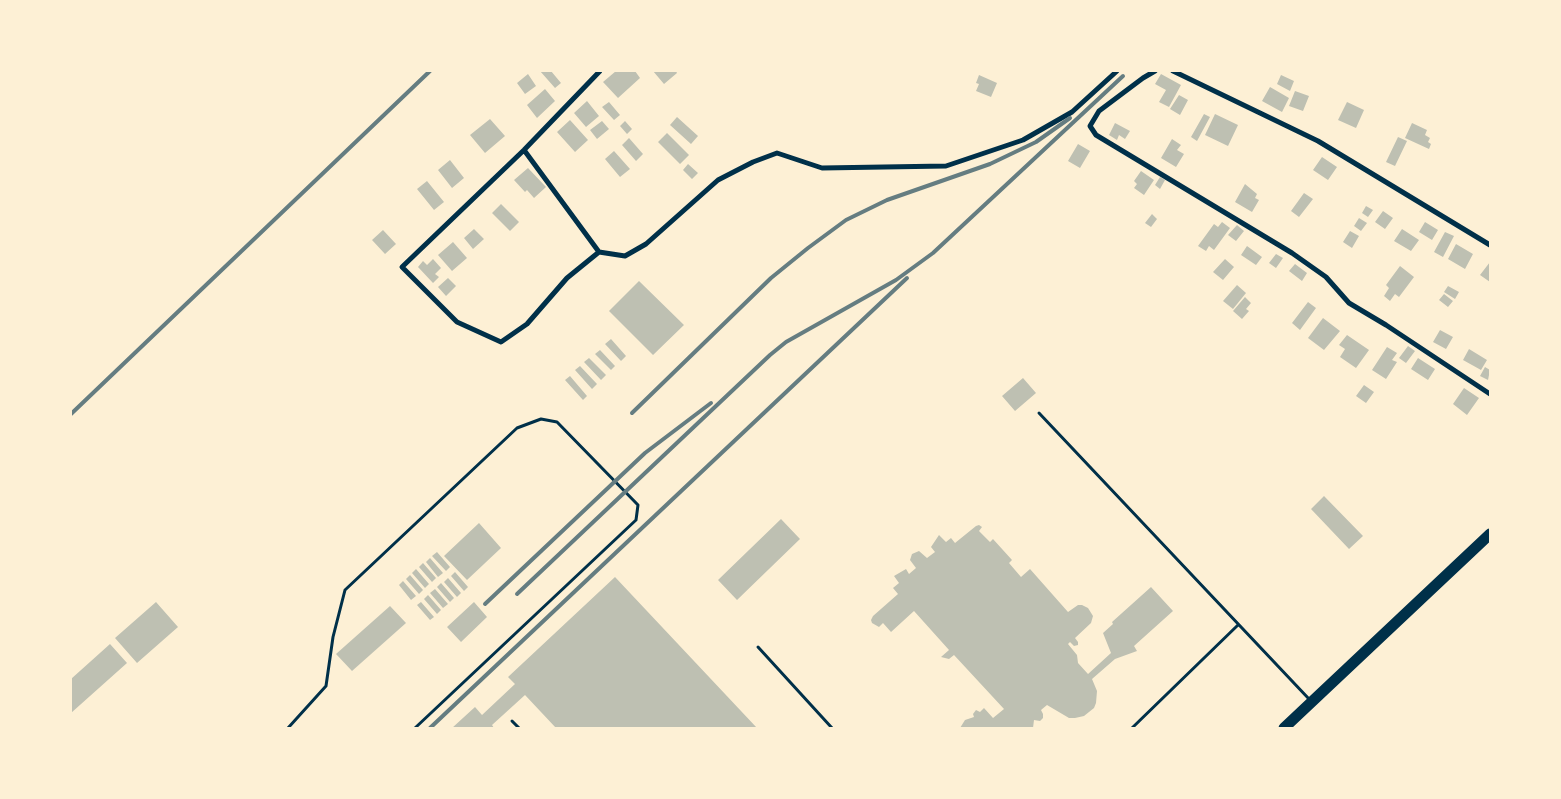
<!DOCTYPE html>
<html>
<head>
<meta charset="utf-8">
<style>
	body { margin:0 }
	#map { position:relative; width:1561px; height:799px; overflow:hidden; background:#fdf0d5; font-family:Lato,sans-serif }
	canvas { display:block }
	.frame { position:absolute; inset:0; border:72px solid #fdf0d5; pointer-events:none }
</style>
</head>
<body>
<div id="map">
<canvas width="1561" height="799"></canvas>
<div class="frame"></div>
</div>
<script>
const c = document.querySelector('canvas').getContext('2d');
c.lineJoin = 'round';
function fillPath(path, color) {
  c.fillStyle = color;
  c.fill(path, 'evenodd');
}
function shape(rows) {
  const path = new Path2D();
  for (const r of rows) {
    path.moveTo(r[0], r[1]);
    for (let i = 2; i < r.length; i += 2) path.lineTo(r[i], r[i + 1]);
  }
  return path;
}
function strokePath(path, color, width, dash) {
  c.strokeStyle = color;
  c.lineWidth = width;
  c.lineCap = dash ? 'butt' : 'round';
  c.setLineDash(dash || []);
  c.stroke(path);
}
fillPath(shape([
	[540,71,551,71,561,83,555,88],
	[616,71,635,71,640,78,618,98,603,82],
	[653,71,676,71,677,73,664,84],
	[528,74,536,86,525,94,517,83],
	[1161,74,1181,85,1169,107,1159,102,1166,90,1155,84],
	[979,75,997,83,991,97,976,91,979,84,976,83],
	[1281,75,1294,81,1290,91,1277,84],
	[1270,87,1289,98,1282,112,1262,101],
	[545,89,555,101,537,118,527,105],
	[1295,91,1309,96,1303,111,1289,106],
	[1179,95,1188,100,1180,115,1170,109],
	[587,101,599,116,586,127,574,113],
	[609,102,620,115,614,120,602,107],
	[1347,102,1364,110,1356,128,1338,120],
	[1204,114,1210,117,1197,141,1191,137],
	[1215,114,1238,125,1228,146,1205,135],
	[677,117,698,136,691,144,670,125],
	[490,119,505,136,485,153,470,135],
	[570,120,588,140,575,152,557,132],
	[602,121,609,129,597,139,590,130],
	[625,121,632,129,627,134,620,126],
	[1115,123,1130,131,1125,139,1119,135,1117,140,1109,135],
	[1412,123,1427,130,1425,135,1430,138,1428,142,1431,144,1429,149,1405,138],
	[667,133,689,155,680,164,658,142],
	[1398,137,1407,141,1395,166,1386,162],
	[629,138,643,154,636,161,622,145],
	[1172,139,1181,145,1177,150,1184,154,1176,167,1161,158],
	[1078,144,1090,151,1080,168,1068,161],
	[614,151,630,169,620,177,605,159],
	[1322,157,1337,167,1328,180,1313,170],
	[450,160,464,178,452,188,438,170],
	[688,164,698,173,692,179,683,170],
	[528,168,546,187,534,198,527,190,525,192,514,180],
	[1141,171,1154,180,1144,195,1134,188,1137,184,1134,181],
	[1160,177,1165,180,1160,189,1155,185],
	[427,181,444,202,434,210,417,189],
	[1245,184,1257,194,1255,198,1259,200,1252,212,1235,202],
	[1304,193,1313,199,1299,217,1291,211],
	[501,204,519,222,510,231,492,213],
	[1366,206,1373,210,1368,217,1362,213],
	[1383,211,1393,218,1385,229,1375,222],
	[1152,214,1157,219,1151,227,1145,223],
	[1359,218,1367,223,1361,231,1354,226],
	[1222,222,1230,228,1214,250,1209,246,1206,251,1198,246,1214,224,1218,227],
	[1425,222,1438,230,1432,240,1419,232],
	[1237,225,1244,231,1236,241,1228,235],
	[474,229,484,239,473,249,464,238],
	[1402,229,1419,240,1411,251,1394,241],
	[383,230,396,244,385,254,372,240],
	[1350,231,1359,236,1352,248,1343,242],
	[1445,232,1454,236,1443,257,1434,252],
	[453,242,467,258,452,271,438,255],
	[1456,244,1473,254,1465,269,1448,259],
	[1247,246,1262,257,1256,265,1241,255],
	[1276,254,1283,258,1276,268,1269,263],
	[433,259,441,268,435,274,439,277,433,283,418,267,423,261,427,265],
	[1225,259,1234,267,1223,280,1213,272],
	[1490,262,1490,282,1480,275],
	[1295,264,1307,273,1302,281,1289,271],
	[1400,266,1414,277,1399,297,1395,294,1390,301,1384,296,1389,288,1386,285],
	[448,278,456,286,446,296,438,287],
	[639,281,684,325,653,355,609,311],
	[1237,285,1246,293,1233,309,1223,301],
	[1448,286,1459,292,1455,299,1444,292],
	[1444,294,1453,301,1448,307,1439,300],
	[1245,297,1251,303,1246,309,1249,311,1242,319,1233,311],
	[1308,302,1316,308,1300,330,1292,323],
	[1323,318,1340,331,1324,350,1308,338],
	[1440,330,1453,337,1446,349,1433,342],
	[1347,335,1369,350,1356,368,1340,357,1345,349,1339,345],
	[611,339,626,356,621,361,605,344],
	[1408,346,1415,351,1406,363,1399,358],
	[1387,347,1397,353,1392,360,1397,362,1386,379,1372,370],
	[1469,349,1487,360,1481,370,1463,360],
	[600,350,615,366,611,370,595,354],
	[589,358,606,375,601,380,584,362],
	[1418,358,1435,369,1428,380,1411,369],
	[580,366,597,384,592,389,575,370],
	[1485,367,1490,370,1488,380,1480,376],
	[570,376,587,396,583,400,565,380],
	[1023,378,1036,393,1015,411,1002,396],
	[1364,385,1374,392,1366,403,1356,396],
	[1464,388,1479,398,1467,415,1453,404],
	[1324,496,1363,536,1349,549,1311,509],
	[781,519,800,539,737,600,718,580],
	[479,523,501,548,467,580,444,556],
	[979,525,982,527,979,531,990,542,993,539,1012,560,1009,563,1021,577,1030,569,1068,612,1078,605,1082,605,1088,608,1093,616,1091,623,1075,638,1078,642,1078,645,1074,646,1070,642,1068,644,1077,655,1078,663,1088,674,1111,653,1103,633,1113,624,1112,622,1151,587,1173,611,1134,646,1137,651,1115,659,1092,679,1097,691,1096,703,1094,708,1084,716,1075,718,1069,718,1047,705,1041,710,1043,714,1043,718,1040,721,1034,720,1033,728,960,728,965,720,974,717,973,714,976,710,980,712,984,708,993,718,1004,709,954,655,949,659,941,657,949,650,914,611,891,632,883,623,879,627,872,623,871,620,873,616,898,594,893,588,899,583,894,576,906,569,909,574,916,568,910,560,912,554,919,551,927,558,935,552,931,547,939,535,946,542,951,538,955,543,976,526],
	[437,552,450,567,446,571,432,556],
	[430,558,443,573,438,577,426,562],
	[423,563,436,578,432,582,419,567],
	[416,569,429,584,425,588,412,573],
	[455,572,468,587,464,591,451,576],
	[410,575,423,590,419,594,406,579],
	[615,577,757,728,556,728,525,695,492,725,494,728,452,728,475,707,482,715,515,684,508,677],
	[448,578,461,593,457,597,444,582],
	[403,581,416,596,411,600,399,585],
	[441,583,454,598,450,602,437,587],
	[435,589,448,604,443,608,430,593],
	[428,595,441,610,437,614,424,599],
	[156,602,178,627,137,663,115,638],
	[421,602,434,617,430,620,417,605],
	[474,602,487,617,461,642,447,627],
	[390,606,406,623,352,671,336,654],
	[110,644,127,663,71,713,71,679]
]), '#bec0b2');
strokePath(shape([
	[1039,413,1309,699],
	[758,647,832,728],
	[512,721,519,728],
	[288,728,326,686,333,637,345,590,517,428,541,419,557,422,638,505,636,520,415,728],
	[1132,728,1238,625]
]), '#003049', 3);
strokePath(shape([
	[600,71,524,150,402,267,457,322,501,342,527,324,567,278,599,252,625,256,646,244,718,180,753,162,777,153,822,168,946,166,1023,140,1072,112,1117,71],
	[1155,71,1143,78,1099,111,1090,126,1096,135,1292,253,1326,277,1349,303,1386,325,1490,394],
	[1173,71,1318,141,1490,245],
	[524,150,599,252]
]), '#003049', 5);
strokePath(shape([
	[1284,728,1490,534]
]), '#003049', 11);
strokePath(shape([
	[632,413,771,278,808,248,846,220,887,200,990,164,1036,142,1070,118],
	[71,414,430,71],
	[517,594,770,355,786,342,896,280,933,253,1123,76],
	[485,604,645,453,711,403],
	[430,728,907,278]
]), '#657d81', 4);
</script>
</body>
</html>
